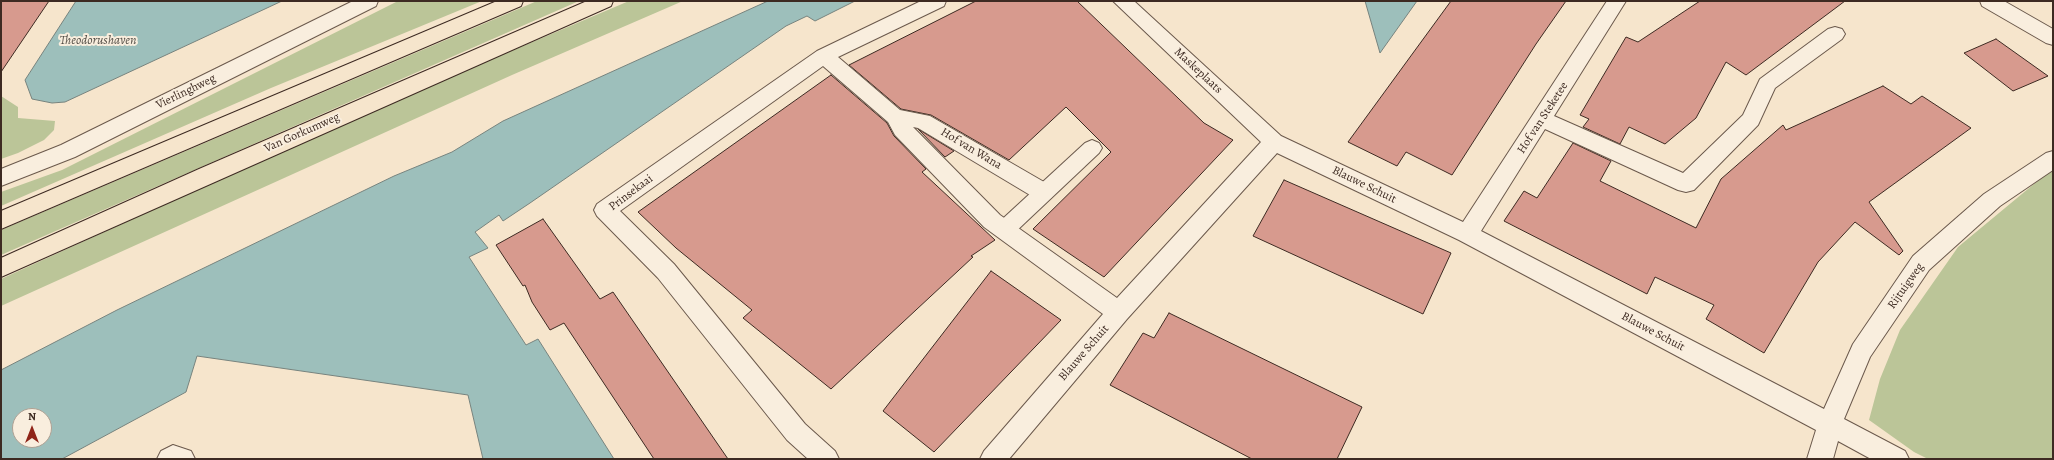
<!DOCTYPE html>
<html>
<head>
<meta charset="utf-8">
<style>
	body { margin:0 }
	#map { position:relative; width:2054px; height:460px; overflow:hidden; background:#f6e5cc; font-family:Alegreya,serif }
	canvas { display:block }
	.frame { position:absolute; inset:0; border:2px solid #3d2a22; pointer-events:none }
	.north { position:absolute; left:12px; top:408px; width:40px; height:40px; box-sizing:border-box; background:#f9eede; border:1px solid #aea093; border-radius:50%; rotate:0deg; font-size:11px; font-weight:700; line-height:16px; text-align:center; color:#3d2a22 }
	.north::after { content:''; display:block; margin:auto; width:14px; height:18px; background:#8f2418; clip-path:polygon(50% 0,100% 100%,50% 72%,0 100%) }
</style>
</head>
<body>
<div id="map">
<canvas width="2054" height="460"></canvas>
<div class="frame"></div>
<div class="north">N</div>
</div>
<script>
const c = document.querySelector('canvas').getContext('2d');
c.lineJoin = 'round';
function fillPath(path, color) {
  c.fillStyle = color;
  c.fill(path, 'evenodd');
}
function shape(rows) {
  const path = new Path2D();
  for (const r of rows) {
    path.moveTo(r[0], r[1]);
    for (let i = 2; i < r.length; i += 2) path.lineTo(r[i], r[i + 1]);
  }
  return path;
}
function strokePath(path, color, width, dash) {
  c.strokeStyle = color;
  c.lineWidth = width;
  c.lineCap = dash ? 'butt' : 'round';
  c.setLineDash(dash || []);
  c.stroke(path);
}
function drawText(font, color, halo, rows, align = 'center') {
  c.font = font + ' Alegreya,serif';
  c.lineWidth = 4;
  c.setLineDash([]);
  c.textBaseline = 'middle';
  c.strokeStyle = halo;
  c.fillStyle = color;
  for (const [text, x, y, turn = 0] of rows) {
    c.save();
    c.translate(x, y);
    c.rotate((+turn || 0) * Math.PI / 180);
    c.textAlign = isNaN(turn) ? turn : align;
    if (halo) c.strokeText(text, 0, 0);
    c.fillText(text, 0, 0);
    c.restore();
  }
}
fillPath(shape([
	[398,1,482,1,271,88,1,206,1,192,62,170],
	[537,1,579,1,1,255,1,230],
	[629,1,683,1,512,75,1,306,1,279,370,111],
	[1,96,18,107,18,118,55,121,54,130,44,140,18,153,1,159],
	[2053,171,2053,459,1928,459,1914,452,1869,420,1880,379,1900,330,1958,247,2046,174]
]), '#bbc598');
const water = shape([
	[76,1,282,1,65,102,52,103,32,99,25,80,76,1],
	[768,1,855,1,815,21,807,16,786,26,530,203,503,221,499,215,475,232,488,248,469,257,526,345,538,339,614,459,483,459,468,395,197,356,186,392,62,459,1,459,1,370,117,310,394,176,452,152,503,121,768,1],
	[20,416,44,416,44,440,20,440,20,416],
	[1365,1,1417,1,1380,53,1365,1]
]);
fillPath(water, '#9dbfbb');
strokePath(water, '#77837e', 1);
const building = shape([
	[1,1,49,1,1,72,1,1],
	[976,1,1077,1,1204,123,1233,140,1104,277,1033,229,1111,152,1066,107,1009,160,931,115,901,109,849,65,976,1],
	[1451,1,1566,1,1536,44,1452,175,1406,152,1397,166,1348,142,1451,1],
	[1700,1,1845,1,1746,75,1726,62,1696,118,1665,144,1629,127,1620,144,1583,127,1589,119,1580,115,1626,37,1638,42,1700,1],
	[1996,39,2048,76,2013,91,1964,53,1996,39],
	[831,75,887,123,894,136,926,169,922,172,995,240,971,256,973,257,831,389,743,318,752,310,676,248,638,212,831,75],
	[1883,86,1911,104,1922,96,1971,128,1869,202,1903,251,1899,255,1855,222,1818,262,1764,353,1706,319,1714,305,1655,277,1647,294,1504,221,1524,191,1537,198,1573,143,1611,161,1600,181,1696,228,1721,179,1783,125,1786,130,1883,86],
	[918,129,954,151,945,157,918,129],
	[1284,180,1451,253,1423,314,1253,236,1284,180],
	[543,219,600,299,613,292,728,459,654,459,564,323,550,330,532,302,525,285,523,286,496,245,543,219],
	[991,271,1061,320,934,452,883,411,991,271],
	[1169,313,1362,407,1337,459,1252,459,1110,385,1143,333,1154,338,1169,313]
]);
fillPath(building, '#d79a8e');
strokePath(building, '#3d2a22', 1);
const lane = shape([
	[1092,140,1099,143,1102,148,1099,153,1011,236,1004,238,997,236,994,230,997,224,1085,143,1092,140]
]);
const street = shape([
	[353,1,378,1,376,6,75,157,1,186,1,169,61,145,353,1],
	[921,1,946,1,944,6,838,57,900,110,930,116,1051,186,1054,192,1051,198,1043,200,1035,198,918,128,913,127,1000,215,1117,298,1261,142,1113,1,1134,1,1281,136,1463,222,1607,1,1626,1,1554,116,1683,173,1743,115,1760,79,1828,29,1835,27,1842,29,1845,34,1842,39,1775,88,1758,125,1694,190,1686,192,1678,190,1545,129,1481,231,1824,409,1853,344,1913,256,1984,194,2046,153,2053,151,2053,170,2000,206,1929,270,1870,357,1844,419,1905,451,1909,459,1871,459,1838,441,1833,459,1807,459,1816,430,1459,240,1277,153,1127,319,1009,459,980,459,984,451,1103,314,984,227,895,135,888,122,823,66,620,211,674,264,805,424,835,451,839,459,808,459,787,440,658,278,597,216,594,210,597,204,817,51,921,1],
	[1980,1,2004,1,2053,29,2053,45,2046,43,1982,6,1980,1],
	[173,445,191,451,195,459,157,459,161,451,173,445]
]);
const primary = shape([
	[497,1,523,1,521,6,1,229,1,211,497,1],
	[587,1,613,1,611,6,1,277,1,258,199,169,587,1]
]);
strokePath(lane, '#6b594c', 2);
strokePath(street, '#6b594c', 2);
strokePath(primary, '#3d2a22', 2);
fillPath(lane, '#f9eede');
fillPath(street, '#f9eede');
fillPath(primary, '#f6e5cc');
drawText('12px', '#3d2a22', '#f9eede', [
	["Maskeplaats",1198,71,43],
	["Vierlinghweg",186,92,-26],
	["Hof van Steketee",1543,118,-57],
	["Van Gorkumweg",302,133,-24],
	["Hof van Wana",971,149,31],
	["Blauwe Schuit",1364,185,26],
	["Prinsekaai",631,193,-37],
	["Rijtuigweg",1906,286,-55],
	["Blauwe Schuit",1653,332,28],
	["Blauwe Schuit",1084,353,-49]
]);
drawText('italic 13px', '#554f48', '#f9eede', [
	["Theodorushaven",98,41]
]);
</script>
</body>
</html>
